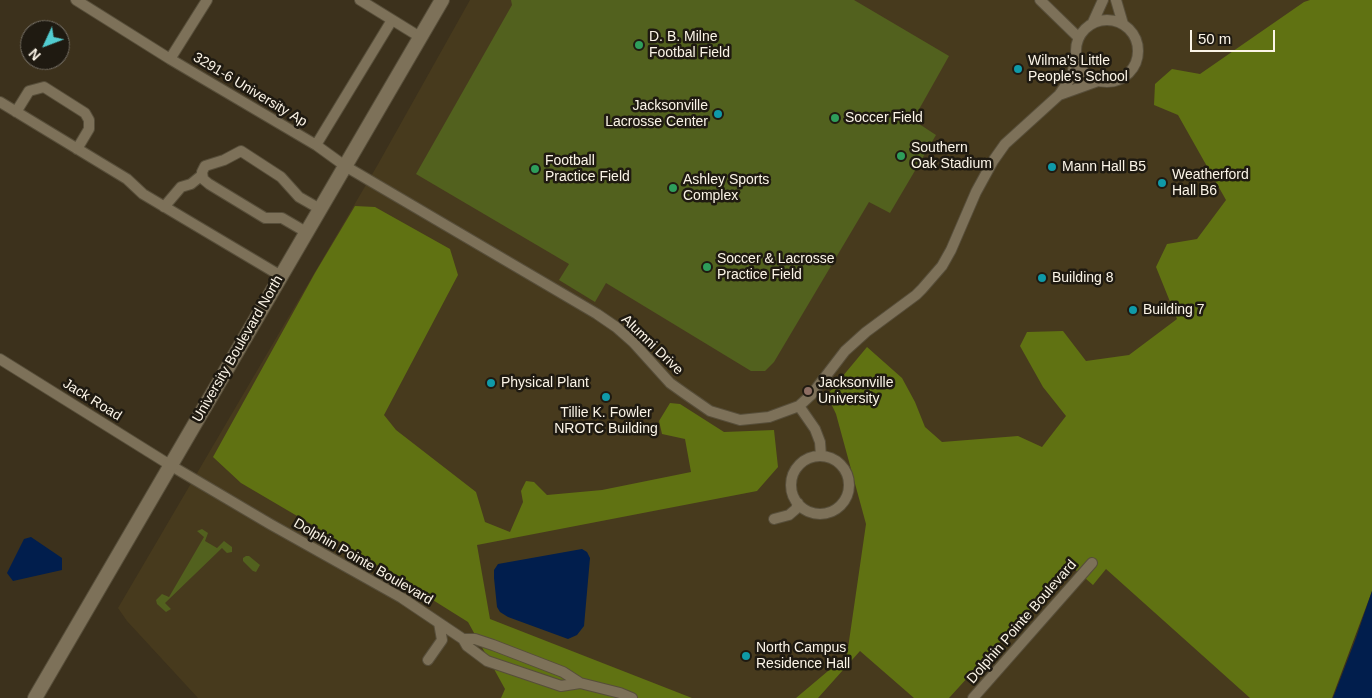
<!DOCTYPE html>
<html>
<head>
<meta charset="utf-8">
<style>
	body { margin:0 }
	#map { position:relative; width:1372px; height:698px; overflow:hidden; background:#3c311c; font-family:Arial,sans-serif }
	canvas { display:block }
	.north { position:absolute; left:20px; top:20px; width:50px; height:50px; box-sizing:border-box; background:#1f1a11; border:1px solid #777167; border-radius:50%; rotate:227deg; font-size:14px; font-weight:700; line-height:20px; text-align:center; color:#fbf4e7 }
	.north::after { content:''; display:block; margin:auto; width:18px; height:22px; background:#52ccd0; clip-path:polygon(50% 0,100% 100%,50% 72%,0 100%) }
	.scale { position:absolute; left:1190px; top:30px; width:85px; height:22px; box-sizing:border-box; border:2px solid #fbf4e7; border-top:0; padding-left:6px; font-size:15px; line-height:18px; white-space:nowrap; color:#fbf4e7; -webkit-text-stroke:4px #1f1a11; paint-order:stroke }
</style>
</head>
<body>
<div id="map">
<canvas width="1372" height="698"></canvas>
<div class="north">N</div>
<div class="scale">50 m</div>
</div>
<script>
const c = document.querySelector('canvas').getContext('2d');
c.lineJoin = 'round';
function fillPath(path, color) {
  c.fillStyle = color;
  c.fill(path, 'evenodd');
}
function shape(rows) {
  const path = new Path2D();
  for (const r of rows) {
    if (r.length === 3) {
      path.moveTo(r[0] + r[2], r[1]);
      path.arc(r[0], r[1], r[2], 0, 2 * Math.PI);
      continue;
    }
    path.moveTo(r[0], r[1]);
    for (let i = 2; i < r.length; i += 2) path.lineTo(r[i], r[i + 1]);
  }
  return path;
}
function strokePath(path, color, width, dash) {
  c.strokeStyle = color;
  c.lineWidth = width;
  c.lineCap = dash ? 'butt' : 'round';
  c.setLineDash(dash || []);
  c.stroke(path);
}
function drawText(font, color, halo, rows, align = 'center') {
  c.font = font + ' Arial,sans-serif';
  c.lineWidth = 5;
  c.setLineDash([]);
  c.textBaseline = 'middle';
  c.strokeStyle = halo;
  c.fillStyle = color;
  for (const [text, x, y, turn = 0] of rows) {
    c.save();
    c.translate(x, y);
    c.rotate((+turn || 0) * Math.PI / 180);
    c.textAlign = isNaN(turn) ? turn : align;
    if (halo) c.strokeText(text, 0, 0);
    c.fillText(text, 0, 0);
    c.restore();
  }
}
fillPath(shape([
	[470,0,1372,0,1372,591,1332,698,198,698,127,621,118,608,377,166]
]), '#473a1d');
fillPath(shape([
	[511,0,854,0,949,56,913,120,936,135,890,213,869,202,774,362,765,371,751,371,606,283,595,302,559,280,569,264,416,174,512,5],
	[202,529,208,533,205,541,217,548,224,541,232,547,232,552,227,553,222,548,165,603,171,609,166,612,157,604,156,600,162,594,169,597,204,537,197,531],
	[246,556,249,556,260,565,256,572,253,571,243,561,243,558]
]), '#52611e');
fillPath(shape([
	[1310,0,1372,0,1372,591,1332,698,1250,698,1106,569,1093,585,1070,565,949,698,914,698,860,651,818,698,796,698,847,655,866,524,836,414,827,395,867,347,902,378,915,402,925,427,942,442,1018,436,1042,447,1066,416,1043,387,1020,346,1027,332,1063,331,1086,361,1129,355,1177,319,1156,267,1167,244,1197,239,1226,200,1178,115,1154,105,1155,84,1172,69,1200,74,1304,2],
	[355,206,375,207,450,249,458,275,384,415,396,430,476,492,485,522,510,532,523,502,521,491,526,481,534,482,547,495,602,490,691,472,685,439,662,434,659,421,670,403,680,404,724,432,774,430,778,467,757,491,477,545,490,619,692,698,501,698,505,689,468,622,321,530,241,483,213,457,315,273]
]), '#607212');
fillPath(shape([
	[31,537,62,558,62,570,13,581,7,573,24,539],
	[582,549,587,552,590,558,584,626,577,635,568,639,508,617,500,612,497,607,494,578,494,570,498,564],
	[1372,591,1372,698,1333,698,1356,638]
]), '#011e4d');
const minor = shape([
	[76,0,170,59,316,145,345,166,597,314,616,327,633,342,670,383,684,393,710,411,740,420,769,417,799,406,812,394,845,351,866,332,916,295,922,289,942,266,951,250,976,192,993,161,1005,144,1059,95,1072,76,1076,54],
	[360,0,420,37],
	[1040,0,1078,37],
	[1116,0,1123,24],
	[1107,51,31],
	[1093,22,1103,0],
	[170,59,207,0],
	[1059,95,1098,81],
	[0,102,127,179,143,194,281,276],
	[16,112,29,91,44,87,85,113,89,120,89,129,77,149],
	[316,145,392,20],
	[164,207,181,187,191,184,202,175],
	[306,232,282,218,265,218,209,184,203,179,202,172,205,166,224,160,241,151,281,177,299,197,320,209],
	[0,359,170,465,270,524,402,598,463,639,475,639,493,645,563,672,580,683,620,693,632,698],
	[799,406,815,429,820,442,821,456],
	[820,485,29],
	[774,519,789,515,796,509,798,503],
	[463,639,467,646,487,661,561,686,580,683],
	[428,660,442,640,439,623],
	[973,698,1092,563]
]);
const secondary = shape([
	[35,698,442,0]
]);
strokePath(minor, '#574e3a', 12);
strokePath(secondary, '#574e3a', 16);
strokePath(minor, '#7d7159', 10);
strokePath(secondary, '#7d7159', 14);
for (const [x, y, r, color] of [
	[639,45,5,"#2e9e5b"],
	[1018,69,5,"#0f9aa8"],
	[718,114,5,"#0f9aa8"],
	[835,118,5,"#2e9e5b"],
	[901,156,5,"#2e9e5b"],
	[1052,167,5,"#0f9aa8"],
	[535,169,5,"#2e9e5b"],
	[1162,183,5,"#0f9aa8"],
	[673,188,5,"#2e9e5b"],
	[707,267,5,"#2e9e5b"],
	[1042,278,5,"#0f9aa8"],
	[1133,310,5,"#0f9aa8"],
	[491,383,5,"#0f9aa8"],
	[808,391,5,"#8d6e63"],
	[606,397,5,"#0f9aa8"],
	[746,656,5,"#0f9aa8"]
]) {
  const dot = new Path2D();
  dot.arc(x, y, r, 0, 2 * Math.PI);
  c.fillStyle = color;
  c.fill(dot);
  strokePath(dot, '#1f1a11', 2);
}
drawText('14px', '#fbf4e7', '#1f1a11', [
	["D. B. Milne",649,37],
	["Footbal Field",649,53],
	["Wilma's Little",1028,61],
	["People's School",1028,77],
	["Jacksonville",708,106,"right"],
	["Lacrosse Center",708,122,"right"],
	["Soccer Field",845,118],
	["Southern",911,148],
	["Oak Stadium",911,164],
	["Football",545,161],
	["Practice Field",545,177],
	["Mann Hall B5",1062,167],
	["Weatherford",1172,175],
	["Hall B6",1172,191],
	["Ashley Sports",683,180],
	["Complex",683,196],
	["Soccer & Lacrosse",717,259],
	["Practice Field",717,275],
	["Building 8",1052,278],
	["Building 7",1143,310],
	["Physical Plant",501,383],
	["Jacksonville",818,383],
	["University",818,399],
	["Tillie K. Fowler",606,413,"center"],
	["NROTC Building",606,429,"center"],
	["North Campus",756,648],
	["Residence Hall",756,664]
], 'left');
drawText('14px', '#fbf4e7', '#1f1a11', [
	["3291-6 University Ap",250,90,31],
	["Alumni Drive",652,345,44],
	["University Boulevard North",238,349,-60],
	["Jack Road",92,400,32],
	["Dolphin Pointe Boulevard",363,562,30],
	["Dolphin Pointe Boulevard",1022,622,-49]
]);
</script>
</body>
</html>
